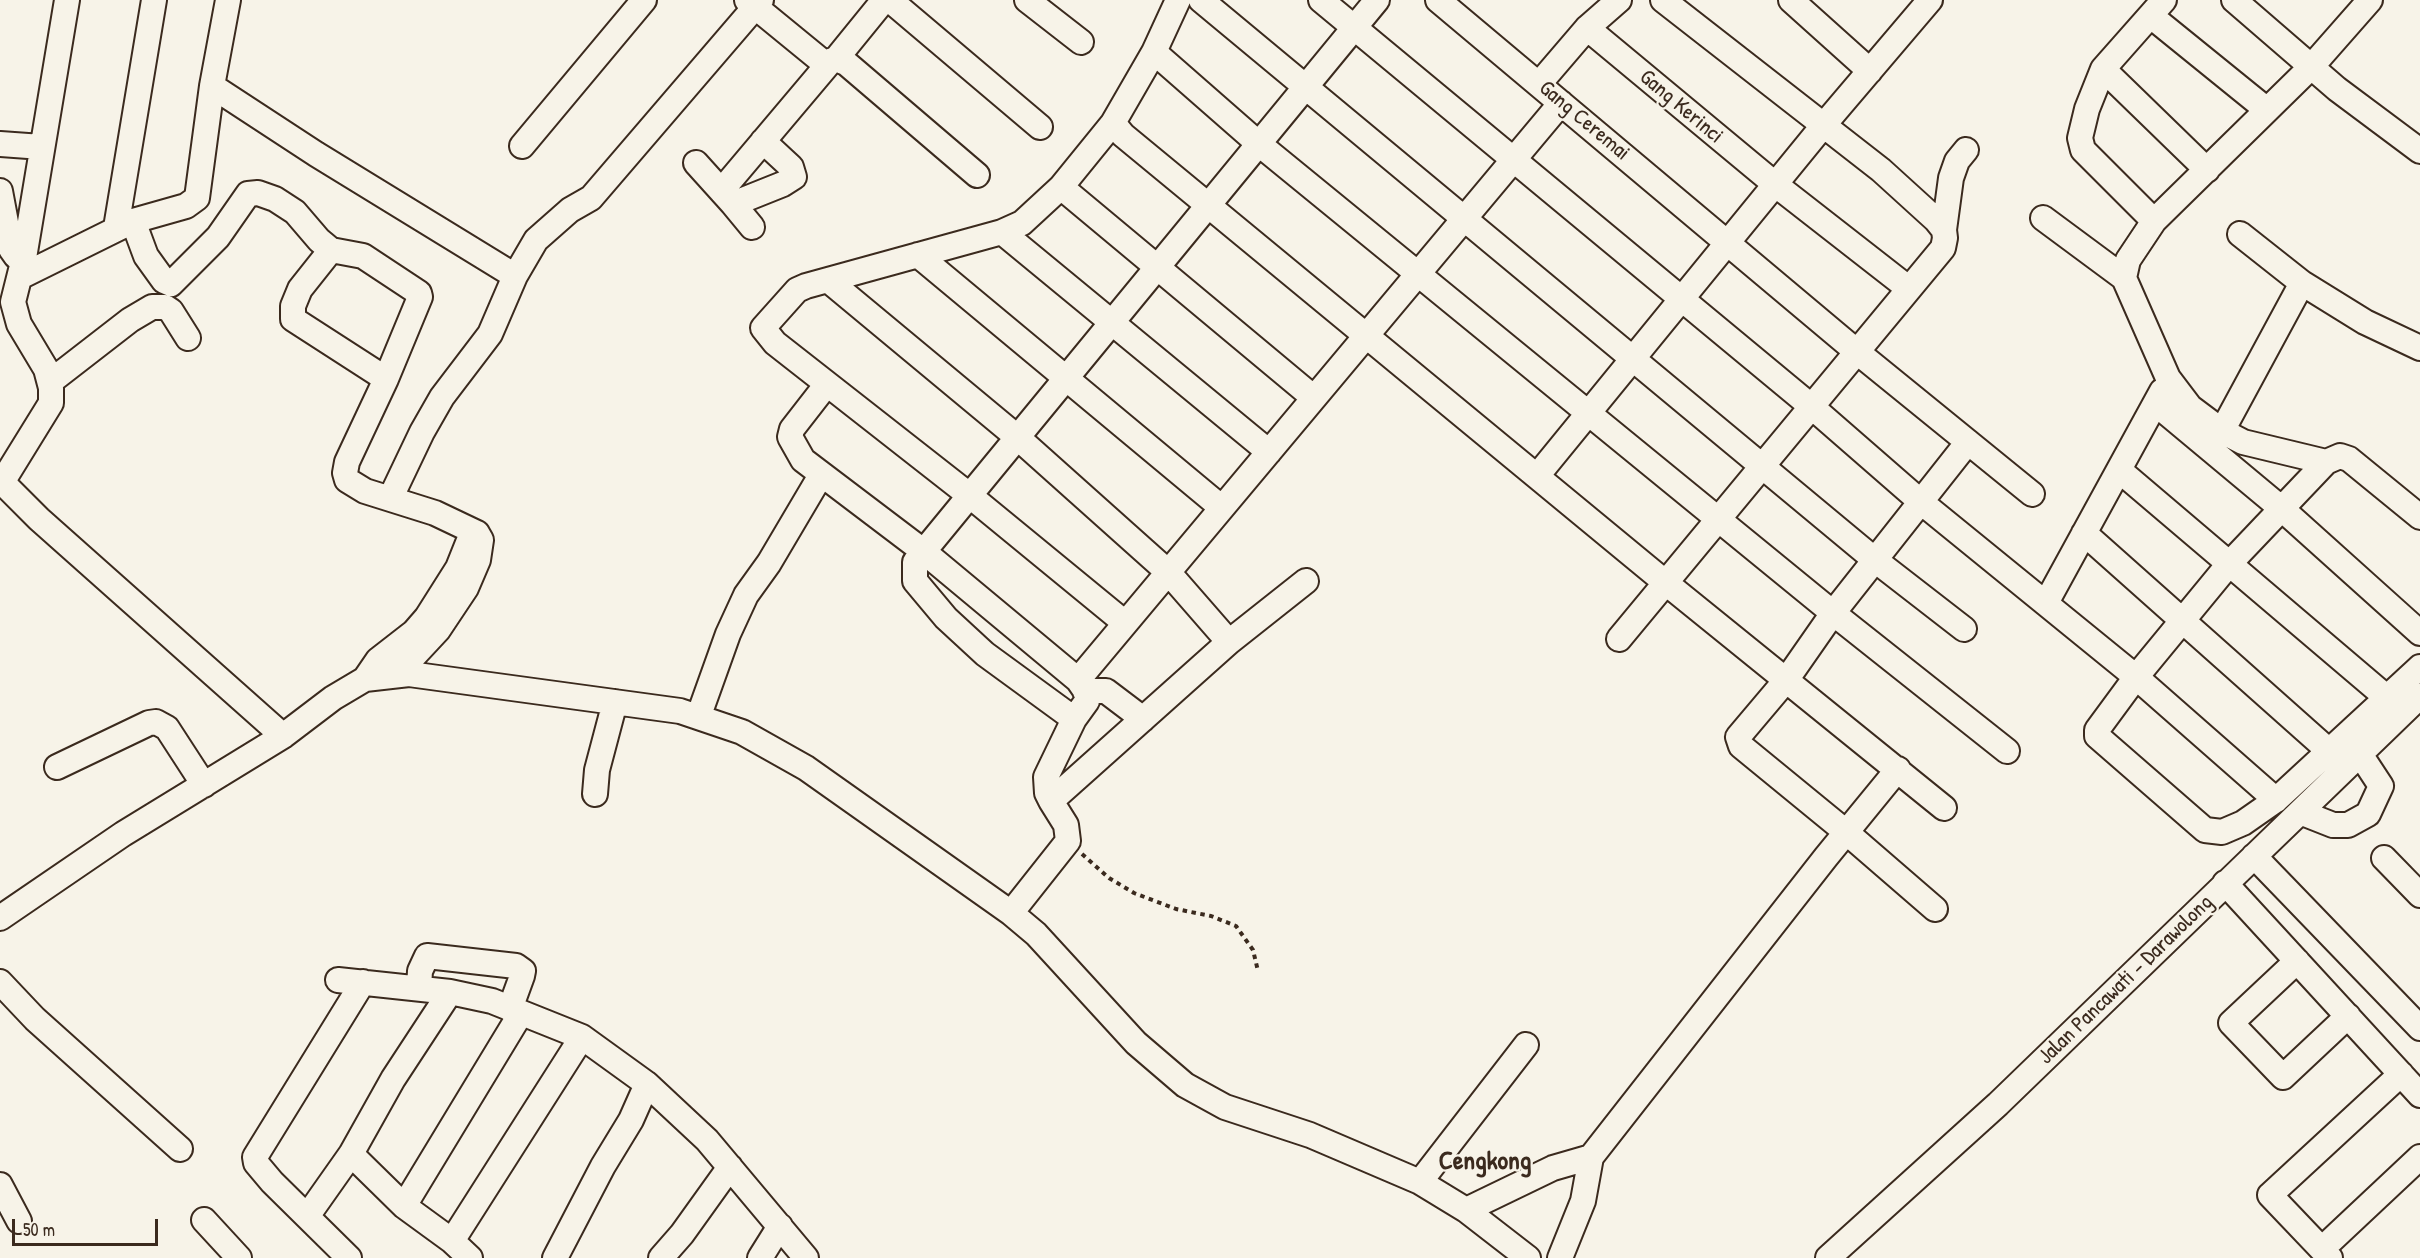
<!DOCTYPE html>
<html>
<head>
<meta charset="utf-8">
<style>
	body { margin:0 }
	#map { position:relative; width:2420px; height:1258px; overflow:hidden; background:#f7f3e8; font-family:"Patrick Hand",sans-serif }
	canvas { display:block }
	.scale { position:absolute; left:12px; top:1219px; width:146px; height:27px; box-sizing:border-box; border:3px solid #3b2a1e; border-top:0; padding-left:8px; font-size:18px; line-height:21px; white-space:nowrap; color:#3b2a1e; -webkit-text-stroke:4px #f7f3e8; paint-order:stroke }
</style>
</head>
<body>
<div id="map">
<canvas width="2420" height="1258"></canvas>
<div class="scale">50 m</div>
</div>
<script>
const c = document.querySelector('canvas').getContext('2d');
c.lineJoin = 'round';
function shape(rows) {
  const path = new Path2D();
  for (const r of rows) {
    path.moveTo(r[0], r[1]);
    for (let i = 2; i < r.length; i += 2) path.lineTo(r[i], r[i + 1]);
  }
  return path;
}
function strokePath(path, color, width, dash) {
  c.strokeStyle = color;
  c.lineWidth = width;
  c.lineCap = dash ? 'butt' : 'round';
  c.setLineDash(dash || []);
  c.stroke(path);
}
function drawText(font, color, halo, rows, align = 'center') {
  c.font = font + ' "Patrick Hand",sans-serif';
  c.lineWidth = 4.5;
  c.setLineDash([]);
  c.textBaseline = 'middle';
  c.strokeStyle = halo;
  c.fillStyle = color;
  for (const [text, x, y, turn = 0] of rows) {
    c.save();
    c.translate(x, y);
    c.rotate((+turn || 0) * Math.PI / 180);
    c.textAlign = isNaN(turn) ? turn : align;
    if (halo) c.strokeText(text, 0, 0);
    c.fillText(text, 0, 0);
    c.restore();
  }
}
const minor = shape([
	[67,0,24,258,13,302,19,324,46,369,51,388,51,403,6,476,5,485,39,519,283,736],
	[747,0,824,63,836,59,846,63,977,175],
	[890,0,1040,127],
	[1027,0,1081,42],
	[1178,0,1154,52,1113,123,1123,135,1666,583,1944,808],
	[1201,0,1875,560,1964,629],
	[1321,0,1812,407,1921,502,2136,677,2276,800],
	[1438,0,1856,351,2032,494],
	[1791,0,1870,71],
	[2234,0,2337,89,2420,151],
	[2370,0,2312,66,2154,221,2128,260,2124,278,2168,378,2190,407,2222,431,2243,442,2326,462,2340,456,2349,459,2420,517],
	[2151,16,2267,110],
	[1587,28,1776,185,1908,288],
	[1154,52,1259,144,1833,613,2007,751],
	[836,59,884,0],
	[2103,69,2207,170],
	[1539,84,1587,28,1619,0],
	[212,86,316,154,515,276],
	[1113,123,1061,187,1022,223,1002,232,806,286,797,290,763,328,775,343,969,495,1125,623],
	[0,144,42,147],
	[522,146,644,0],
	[696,163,733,204,783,184,794,177,791,167,763,141],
	[1061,187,1314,398],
	[722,190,830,62],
	[0,191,11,249,16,256,24,258],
	[733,204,752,227],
	[2043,218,2124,278],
	[133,221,186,206,197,198,212,86,228,0],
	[2154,221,2083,150,2080,138,2087,109,2103,69,2164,0],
	[116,228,154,0],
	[1944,230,1951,178,1957,161,1966,150],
	[1002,232,1269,452],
	[2240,234,2302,283,2365,322,2420,348],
	[331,250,363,256,419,293,420,297,386,379],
	[918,255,1222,508],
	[20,277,133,221,146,256,164,281,171,284,218,237,248,194,258,193,275,199,295,212,319,240,331,250,300,289,293,306,293,319,386,379,347,462,345,473,347,480,365,491,435,513,477,533],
	[828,280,1017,437,1168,572,1229,642],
	[50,382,130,320,152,307,165,307,171,311,188,338],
	[827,384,792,429,790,437,803,460,923,551,1078,680,1087,693,1087,701,1074,719,1046,777,1047,793,1051,801,1229,642,1306,581],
	[2156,404,2282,509,2420,633],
	[2222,431,2302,283],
	[2326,462,2229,564,2136,677,2097,730,2097,736,2205,830,2222,832,2243,823,2276,800,2420,667],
	[2119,470,2386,697],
	[1537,476,1822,127,1930,0],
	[391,497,422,432,442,397,490,334,515,276,536,240,570,210,591,198,761,0],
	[2084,533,2329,751],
	[2046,603,2162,391],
	[1619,639,1943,248,1945,238,1944,230,1936,220,1881,170,1663,0],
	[365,679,378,660,414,632,427,617,458,568,470,538,477,533,481,540,478,560,466,588,438,630,411,659,386,674],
	[1078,680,1561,103],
	[1085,691,1106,691,1143,719],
	[699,715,728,634,746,595,769,563,821,475],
	[1074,719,985,654,946,618,915,581,915,562,1377,0],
	[57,767,149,723,156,722,167,728,204,785],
	[595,794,597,770,615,702],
	[2300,812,2333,825,2348,825,2368,814,2381,786,2360,754],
	[2254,856,2420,1028],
	[2384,858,2420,895],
	[2225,883,2420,1095],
	[1935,909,1846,832,1741,746,1738,737,1787,679,1833,613,1968,442],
	[1011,913,1068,841,1066,825,1051,801],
	[0,918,123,834,283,736,333,698,365,679,409,674,680,711,742,732,806,768,1011,913,1036,934,1136,1043,1185,1085,1225,1107,1310,1135,1420,1182,1466,1210,1528,1258],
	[2297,961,2231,1023,2283,1077,2348,1016],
	[338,980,450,992,492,1001,582,1037,647,1084,631,1120,603,1166,555,1258],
	[0,982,35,1019,180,1149],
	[419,988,420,971,427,956,516,966,523,971,522,976,510,1009],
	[647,1084,707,1140,806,1258],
	[351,1154,404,1206,452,1241,470,1258],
	[1420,1182,1526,1045],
	[0,1185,19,1221],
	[404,1206,521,1013],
	[1466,1210,1553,1168,1591,1157],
	[308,1215,351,1154,393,1079,450,992],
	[204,1220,239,1258],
	[452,1241,582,1037],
	[2322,1249,2420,1157],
	[349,1258,272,1182,256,1163,255,1157,363,982],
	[661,1258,682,1234,730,1167],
	[760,1258,780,1226],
	[1560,1258,1583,1201,1591,1157,1826,857,1898,769],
	[1828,1258,1998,1104,2420,696],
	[2330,1258,2270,1195,2401,1074]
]);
strokePath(minor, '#3b2a1e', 28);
strokePath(shape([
	[1082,854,1109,878,1134,893,1176,909,1211,916,1236,926,1253,950,1258,971]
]), '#3b2a1e', 4, [4.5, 4.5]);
strokePath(minor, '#f7f3e8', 24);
drawText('22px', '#3b2a1e', '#f7f3e8', [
	["Gang Kerinci",1681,107,40],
	["Gang Ceremai",1584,121,40],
	["Jalan Pancawati - Darawolong",2126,980,-44]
]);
drawText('bold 26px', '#3b2a1e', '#f7f3e8', [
	["Cengkong",1485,1162]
]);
</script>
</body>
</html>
